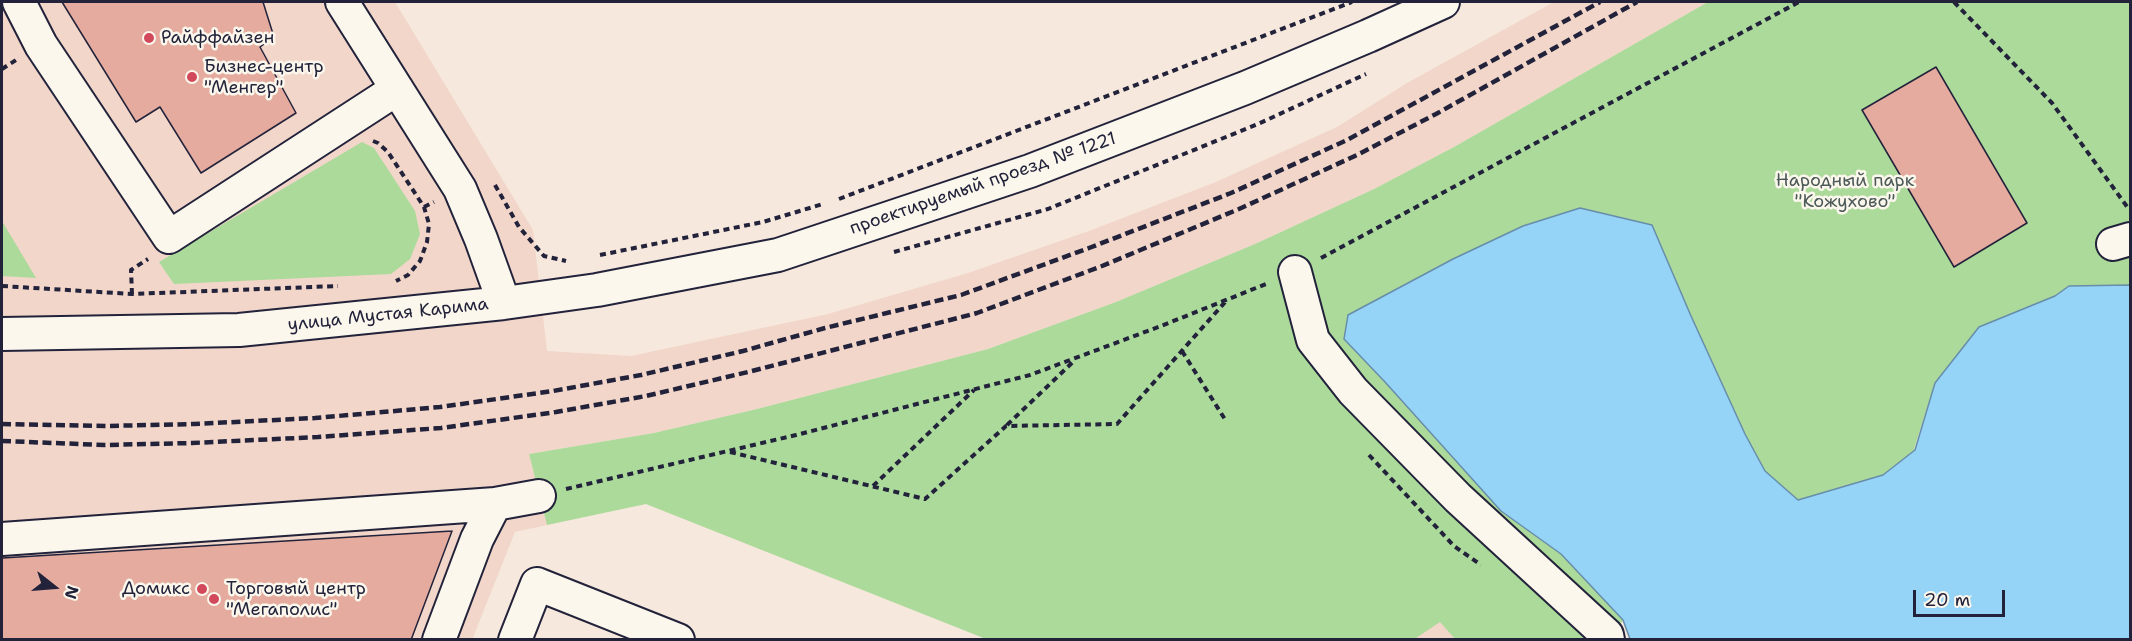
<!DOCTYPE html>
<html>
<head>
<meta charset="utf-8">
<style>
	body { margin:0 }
	#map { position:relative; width:2132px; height:641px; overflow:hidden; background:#f6e8dc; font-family:"Shantell Sans",sans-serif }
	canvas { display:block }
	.frame { position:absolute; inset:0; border:3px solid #22223b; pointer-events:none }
	.north { position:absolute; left:24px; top:557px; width:60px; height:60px; -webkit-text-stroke:4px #fbf7ec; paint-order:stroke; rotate:107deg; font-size:16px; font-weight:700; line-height:24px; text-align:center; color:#22223b }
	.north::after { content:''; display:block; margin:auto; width:21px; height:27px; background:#22223b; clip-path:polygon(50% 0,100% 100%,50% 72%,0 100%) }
	.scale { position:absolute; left:1913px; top:590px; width:92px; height:27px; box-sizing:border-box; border:3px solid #22223b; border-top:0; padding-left:8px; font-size:18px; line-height:21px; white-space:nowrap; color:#22223b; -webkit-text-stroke:4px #fbf7ec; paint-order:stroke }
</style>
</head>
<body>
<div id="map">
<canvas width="2132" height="641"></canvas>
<div class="frame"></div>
<div class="north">N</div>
<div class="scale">20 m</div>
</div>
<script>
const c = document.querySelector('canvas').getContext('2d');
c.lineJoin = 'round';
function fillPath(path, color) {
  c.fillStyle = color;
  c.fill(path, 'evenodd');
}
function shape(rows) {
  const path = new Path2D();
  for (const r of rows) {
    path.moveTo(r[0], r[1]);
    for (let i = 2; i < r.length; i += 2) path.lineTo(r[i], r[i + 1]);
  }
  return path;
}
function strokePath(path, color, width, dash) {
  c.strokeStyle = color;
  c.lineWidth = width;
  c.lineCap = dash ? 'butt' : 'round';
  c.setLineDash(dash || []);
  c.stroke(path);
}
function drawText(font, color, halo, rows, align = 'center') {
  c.font = font + ' "Shantell Sans",sans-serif';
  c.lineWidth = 5;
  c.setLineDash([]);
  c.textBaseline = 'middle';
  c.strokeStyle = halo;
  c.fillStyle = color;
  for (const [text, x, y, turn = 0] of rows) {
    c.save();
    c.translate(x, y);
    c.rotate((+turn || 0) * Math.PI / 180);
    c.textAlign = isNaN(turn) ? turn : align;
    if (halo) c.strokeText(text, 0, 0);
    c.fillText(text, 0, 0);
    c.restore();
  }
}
fillPath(shape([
	[2,2,395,2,533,230,547,351,631,356,828,314,968,273,1089,231,1216,182,1337,127,1407,83,1554,2,1708,2,1454,147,1374,189,1255,244,1116,302,988,349,757,409,654,433,529,454,547,525,515,532,472,640,2,639],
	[1440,621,1455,639,1413,640,1414,637]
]), '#f1d6c9');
fillPath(shape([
	[1708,2,2130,2,2130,285,2069,286,2055,296,1979,327,1935,383,1914,449,1916,449,1883,475,1798,500,1765,471,1745,434,1691,316,1652,225,1348,315,1344,339,1385,382,1501,511,1561,554,1623,620,1611,639,1455,639,1440,622,1413,640,986,639,646,504,547,525,529,454,654,433,757,409,988,349,1116,302,1255,244,1374,189,1454,147],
	[362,142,374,148,415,211,420,234,410,259,391,274,174,284,159,262],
	[2,221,36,278,2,276]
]), '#abda9a');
const water = shape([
	[1580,208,1652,225,1691,316,1745,434,1765,471,1798,500,1883,475,1915,450,1935,383,1979,327,2055,296,2069,286,2130,285,2130,639,1630,639,1623,620,1561,554,1501,511,1385,382,1344,339,1348,315,1453,259,1523,226,1580,208]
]);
fillPath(water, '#95d4f6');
strokePath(water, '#678dab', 1.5);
const building = shape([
	[62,2,263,2,274,37,260,47,296,113,201,173,160,107,136,122,62,2],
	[1936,67,2027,223,1954,267,1862,110,1936,67],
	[452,531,411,640,2,640,2,558,452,531]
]);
fillPath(building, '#e4ab9e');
strokePath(building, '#22223b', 1.5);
const minor = shape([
	[19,2,41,45,169,237,397,89],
	[342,2,460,189,481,239,504,303],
	[2113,244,2130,239],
	[1295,272,1313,340,1353,391,1458,498,1607,635,1608,640],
	[2,334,239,330,504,303,597,290,778,255,1030,171,1245,88,1368,36,1443,2],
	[2,539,495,504],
	[439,640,477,539,495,504,539,496],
	[515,640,537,584,678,640]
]);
strokePath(minor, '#22223b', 36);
strokePath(shape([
	[1954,2,2052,103,2128,208],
	[2,69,16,60],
	[373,141,378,143,388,152,424,207,429,224,427,242,420,261,408,275,396,281],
	[495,185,519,227,544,256,566,261],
	[839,199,1352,2],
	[424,207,434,202],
	[894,252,1048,209,1258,124,1366,74],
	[600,255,763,222,823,204],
	[1321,258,1799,2],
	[2,286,132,294,338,286],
	[132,294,131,270,148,259],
	[1182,351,1226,421],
	[1007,425,1075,360],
	[730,452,925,499,1006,426,1117,424,1226,301],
	[1369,455,1454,546,1481,565],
	[873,486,974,390],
	[566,489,796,435,1030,375,1161,326,1266,284]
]), '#22223b', 4, [6, 4.5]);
strokePath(minor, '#fbf7ec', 32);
strokePath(shape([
	[2,424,106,426,194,424,315,418,440,407,553,391,641,375,743,351,825,328,961,295,1089,248,1231,193,1347,140,1600,2],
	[2,441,105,445,192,443,318,437,441,428,556,412,646,396,748,372,977,313,1102,266,1239,209,1357,155,1436,114,1637,2]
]), '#22223b', 4.5, [9, 4.5]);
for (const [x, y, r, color] of [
	[149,38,6,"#d1495b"],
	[192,77,6,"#d1495b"],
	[202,589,6,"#d1495b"],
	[214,599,6,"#d1495b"]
]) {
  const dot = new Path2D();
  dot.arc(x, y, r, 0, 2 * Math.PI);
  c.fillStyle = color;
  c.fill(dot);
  strokePath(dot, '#fbf7ec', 2);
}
drawText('18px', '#22223b', '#fbf7ec', [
	["Райффайзен",161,38],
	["Бизнес-центр",204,67],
	["\"Менгер\"",204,88],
	["Домикс",190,589,"right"],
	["Торговый центр",226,589],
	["\"Мегаполис\"",226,610]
], 'left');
drawText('18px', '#4b5958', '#fbf7ec', [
	["Народный парк",1845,181],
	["\"Кожухово\"",1845,202]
]);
drawText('18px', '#22223b', '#fbf7ec', [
	["проектируемый проезд № 1221",983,184,-19],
	["улица Мустая Карима",388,315,-6]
]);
</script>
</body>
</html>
